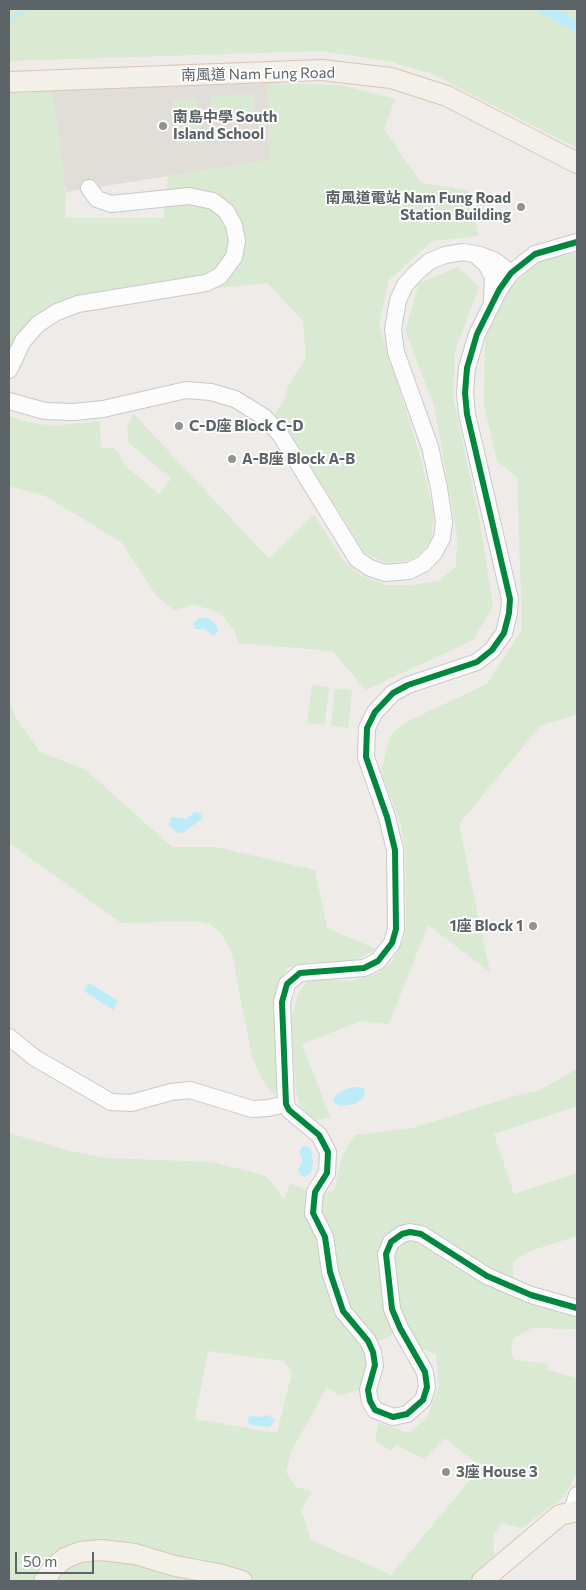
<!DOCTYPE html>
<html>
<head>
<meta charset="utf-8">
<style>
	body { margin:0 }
	#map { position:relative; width:586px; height:1590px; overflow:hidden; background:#eeebe8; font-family:Commissioner,sans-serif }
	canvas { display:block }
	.frame { position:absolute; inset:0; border:10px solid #5d6467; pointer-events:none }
	.scale { position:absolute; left:15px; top:1552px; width:79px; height:22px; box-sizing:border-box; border:2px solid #5d6467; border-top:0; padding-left:6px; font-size:15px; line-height:18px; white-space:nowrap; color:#5d6467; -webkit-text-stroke:4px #fff; paint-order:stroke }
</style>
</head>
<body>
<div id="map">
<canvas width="586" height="1590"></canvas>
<div class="frame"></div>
<div class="scale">50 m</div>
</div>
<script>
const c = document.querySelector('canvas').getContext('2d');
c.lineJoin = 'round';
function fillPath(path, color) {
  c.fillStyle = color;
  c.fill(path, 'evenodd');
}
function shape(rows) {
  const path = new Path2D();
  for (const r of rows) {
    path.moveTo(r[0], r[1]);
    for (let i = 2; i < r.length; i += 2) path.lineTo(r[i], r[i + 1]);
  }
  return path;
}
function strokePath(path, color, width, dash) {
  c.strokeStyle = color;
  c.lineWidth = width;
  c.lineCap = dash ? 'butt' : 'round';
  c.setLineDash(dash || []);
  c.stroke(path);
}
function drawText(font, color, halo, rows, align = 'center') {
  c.font = font + ' Commissioner,"Noto Sans TC",sans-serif';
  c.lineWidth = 4;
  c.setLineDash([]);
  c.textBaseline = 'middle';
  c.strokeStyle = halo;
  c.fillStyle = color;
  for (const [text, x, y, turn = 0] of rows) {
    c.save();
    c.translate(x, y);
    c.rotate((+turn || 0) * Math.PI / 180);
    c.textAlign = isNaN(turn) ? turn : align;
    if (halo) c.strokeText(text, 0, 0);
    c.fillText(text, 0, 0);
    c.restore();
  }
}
fillPath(shape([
	[267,83,271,160,66,192,52,91]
]), '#e1ddd8');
fillPath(shape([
	[9,9,577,9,577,148,430,73,391,62,321,51,9,61],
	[267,83,340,85,395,99,384,129,421,183,468,190,479,236,432,241,389,280,379,325,421,459,434,515,431,539,422,552,408,561,385,563,364,552,287,428,275,414,284,401,288,386,306,357,303,321,267,283,220,288,192,287,72,299,40,313,17,339,9,359,9,93,52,91,66,192,65,218,163,218,168,176,270,160],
	[254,94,254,116,211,117,210,96],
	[198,100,200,142,175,143,173,101],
	[577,253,577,715,541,725,459,824,490,972,428,925,389,1024,361,1021,302,1044,330,1117,308,1122,301,1111,296,1091,291,1019,298,994,309,979,350,981,376,974,391,963,404,939,406,922,405,849,401,825,381,771,390,736,404,723,487,684,522,629,517,477,497,461,484,405,485,338,511,287,539,261],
	[458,267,479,287,455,351,453,398,480,522,493,607,473,640,366,690,332,651,238,643,235,632,221,613,192,604,176,611,158,598,121,542,45,496,9,486,9,416,28,422,53,426,100,421,101,448,113,448,119,453,124,465,159,494,171,479,129,443,127,428,133,413,269,559,314,514,342,559,361,576,387,585,410,585,439,581,456,566,457,536,434,405,405,331,419,283],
	[312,685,329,687,325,725,307,723],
	[335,688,352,690,348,728,331,726],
	[9,701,16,718,40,752,86,770,172,847,216,847,315,870,327,928,376,949,358,959,342,963,310,962,287,968,275,994,279,1072,279,1085,274,1095,263,1081,252,1058,232,953,221,933,210,924,196,921,121,923,9,843],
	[577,1069,577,1106,494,1134,514,1194,577,1173,577,1236,530,1251,513,1262,513,1275,525,1300,564,1314,577,1316,577,1329,532,1328,513,1339,511,1351,514,1360,548,1364,547,1370,577,1378,577,1473,564,1497,522,1528,501,1523,493,1537,495,1560,474,1579,472,1581,52,1581,36,1579,34,1581,9,1581,9,1133,66,1150,104,1158,212,1162,266,1176,284,1199,290,1184,311,1191,334,1191,342,1156,355,1135,412,1128,518,1095,538,1091],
	[395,1333,405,1344,436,1354,439,1386,427,1418,409,1433,379,1423,375,1440,391,1451,396,1445,424,1459,445,1438,481,1467,391,1575,311,1540,301,1509,313,1491,296,1487,286,1472,291,1452,327,1387,338,1395,365,1389,367,1353,377,1342],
	[208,1351,283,1361,292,1372,277,1433,195,1419]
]), '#daead2');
fillPath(shape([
	[200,618,208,618,214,622,218,629,217,633,212,635,205,629,195,629,194,622],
	[195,812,200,813,203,818,184,832,177,833,169,826,171,817,186,819],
	[89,983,118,1001,113,1010,84,991],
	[358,1087,364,1088,365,1092,363,1098,355,1104,340,1106,333,1102,336,1095,346,1089],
	[307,1146,311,1150,313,1162,311,1172,305,1177,300,1175,298,1170,303,1161,299,1152,302,1147],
	[268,1415,275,1420,270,1427,251,1425,247,1422,250,1416,259,1417]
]), '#bcecf8');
strokePath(shape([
	[9,21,26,9]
]), '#bcecf8', 3);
strokePath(shape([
	[545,9,577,27]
]), '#bcecf8', 11);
const minor = shape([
	[577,242,535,254,511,273,499,290,477,334,467,368,465,393,467,414,510,599,509,613,504,633,492,650,477,662,408,685,393,693,375,712,367,728,366,757,387,817,395,850,396,929,392,943,378,961,364,968,300,973,287,984,282,1002,286,1104,289,1110,319,1135,328,1152,327,1173,315,1192,313,1213,325,1237,330,1272,343,1311,368,1341,373,1352,375,1365,368,1390,370,1401,375,1410,393,1417,407,1414,423,1400,427,1387,425,1372,400,1328,392,1309,386,1254,391,1242,402,1234,410,1232,421,1234,487,1276,531,1295,577,1308],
	[477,256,486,264,493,277,492,300],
	[9,370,23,341,38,324,57,312,78,304,206,283,220,276,234,257,237,241,234,225,226,211,213,201,189,196,111,204,97,199,89,188],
	[9,401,45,411,74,412,103,409,186,390,211,392,235,399,264,417,280,434,357,559,370,568,385,573,409,571,423,564,434,553,442,538,444,522,439,488,430,447,396,352,393,329,398,300,405,285,416,273,430,261,445,255,463,252,480,255,495,261,511,273],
	[9,1037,35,1058,111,1102,131,1103,171,1092,190,1090,252,1109,268,1108,286,1104],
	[572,1511,577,1495]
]);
const major = shape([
	[9,82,322,70,391,78,447,96,577,163],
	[44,1581,53,1568,65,1558,80,1552,101,1550,135,1554,175,1566,219,1574,242,1581],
	[482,1581,560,1515,577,1511]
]);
strokePath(minor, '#c9c9c8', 18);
strokePath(major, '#d7c5b4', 22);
strokePath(minor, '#fcfcfc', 16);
strokePath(major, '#f3efe9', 20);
strokePath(shape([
	[577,242,535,254,511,273,499,290,477,334,467,368,465,393,467,414,510,599,509,613,504,633,492,650,477,662,408,685,393,693,375,712,367,728,366,757,387,817,395,850,396,929,392,943,378,961,364,968,300,973,287,984,282,1002,286,1104,289,1110,319,1135,328,1152,327,1173,315,1192,313,1213,325,1237,330,1272,343,1311,368,1341,373,1352,375,1365,368,1390,370,1401,375,1410,393,1417,407,1414,423,1400,427,1387,425,1372,400,1328,392,1309,386,1254,391,1242,402,1234,410,1232,421,1234,487,1276,531,1295,577,1308]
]), '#00873e', 6);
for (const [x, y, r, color] of [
	[163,126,5,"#909394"],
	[521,207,5,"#909394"],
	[179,426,5,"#909394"],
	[232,459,5,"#909394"],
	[533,926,5,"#909394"],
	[446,1472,5,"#909394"]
]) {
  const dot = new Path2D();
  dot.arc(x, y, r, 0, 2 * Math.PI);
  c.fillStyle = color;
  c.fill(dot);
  strokePath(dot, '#fff', 2);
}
drawText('15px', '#5d6467', '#fff', [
	["南風道 Nam Fung Road",258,74,-1]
]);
drawText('bold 15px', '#5d6467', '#fff', [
	["南島中學 South",173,117],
	["Island School",173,134],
	["南風道電站 Nam Fung Road",511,198,"right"],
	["Station Building",511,215,"right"],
	["C-D座 Block C-D",189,426],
	["A-B座 Block A-B",242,459],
	["1座 Block 1",523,926,"right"],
	["3座 House 3",456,1472]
], 'left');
</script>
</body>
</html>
